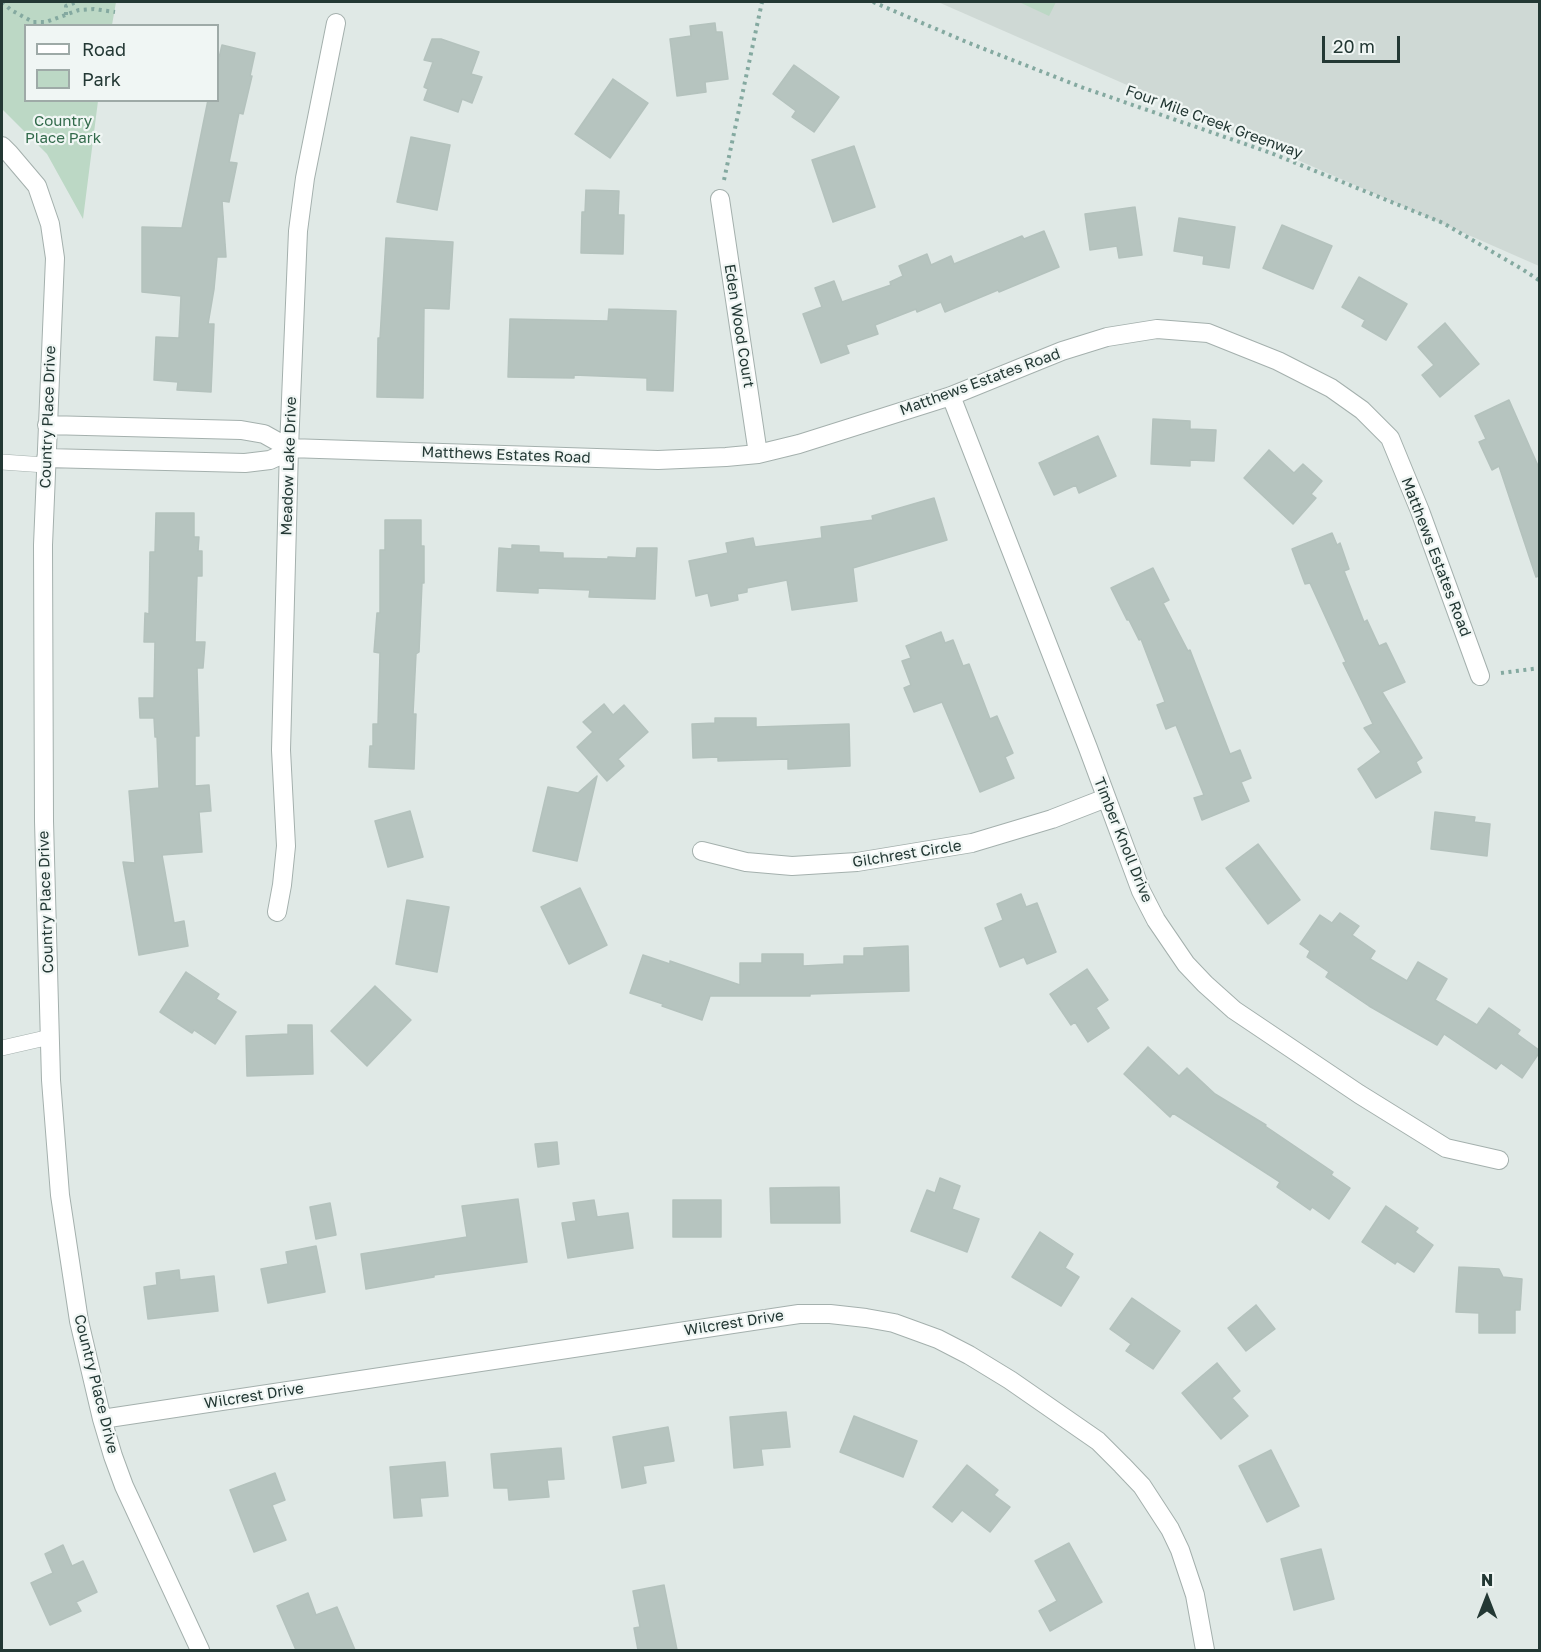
<!DOCTYPE html>
<html>
<head>
<meta charset="utf-8">
<style>
	body { margin:0 }
	#map { position:relative; width:1541px; height:1652px; overflow:hidden; background:#e0e9e6; font-family:"Golos Text",sans-serif }
	canvas { display:block }
	.frame { position:absolute; inset:0; border:3px solid #233834; pointer-events:none }
	.legend { position:absolute; left:24px; top:24px; width:195px; height:78px; box-sizing:border-box; background:#f0f6f4; border:2px solid #9eaaa7; margin:0; padding:8px 10px; list-style:none; font-size:18px; color:#233834 }
	.legend li { display:flex; align-items:center; gap:12px; height:30px }
	.legend b { width:30px; border:2px solid #9eaaa7 }
	.north { position:absolute; left:1457px; top:1568px; width:60px; height:60px; -webkit-text-stroke:4px #f0f6f4; paint-order:stroke; rotate:0deg; font-size:16px; font-weight:700; line-height:24px; text-align:center; color:#233834 }
	.north::after { content:''; display:block; margin:auto; width:21px; height:27px; background:#233834; clip-path:polygon(50% 0,100% 100%,50% 72%,0 100%) }
	.scale { position:absolute; left:1322px; top:36px; width:78px; height:27px; box-sizing:border-box; border:3px solid #233834; border-top:0; padding-left:8px; font-size:18px; line-height:21px; white-space:nowrap; color:#233834; -webkit-text-stroke:4px #f0f6f4; paint-order:stroke }
</style>
</head>
<body>
<div id="map">
<canvas width="1541" height="1652"></canvas>
<div class="frame"></div>
<ul class="legend">
<li><b style="height:8px;background:#fff"></b>Road</li>
<li><b style="height:16px;background:#bcd8c5"></b>Park</li>
</ul>
<div class="north">N</div>
<div class="scale">20 m</div>
</div>
<script>
const c = document.querySelector('canvas').getContext('2d');
c.lineJoin = 'round';
function fillPath(path, color) {
  c.fillStyle = color;
  c.fill(path, 'evenodd');
}
function shape(rows) {
  const path = new Path2D();
  for (const r of rows) {
    path.moveTo(r[0], r[1]);
    for (let i = 2; i < r.length; i += 2) path.lineTo(r[i], r[i + 1]);
  }
  return path;
}
function strokePath(path, color, width, dash) {
  c.strokeStyle = color;
  c.lineWidth = width;
  c.lineCap = dash ? 'butt' : 'round';
  c.setLineDash(dash || []);
  c.stroke(path);
}
function drawText(font, color, halo, rows, align = 'center') {
  c.font = font + ' "Golos Text",sans-serif';
  c.lineWidth = 4.5;
  c.setLineDash([]);
  c.textBaseline = 'middle';
  c.strokeStyle = halo;
  c.fillStyle = color;
  for (const [text, x, y, turn = 0] of rows) {
    c.save();
    c.translate(x, y);
    c.rotate((+turn || 0) * Math.PI / 180);
    c.textAlign = isNaN(turn) ? turn : align;
    if (halo) c.strokeText(text, 0, 0);
    c.fillText(text, 0, 0);
    c.restore();
  }
}
fillPath(shape([
	[938,2,1539,2,1539,266]
]), '#cfd9d5');
fillPath(shape([
	[2,2,116,2,112,25,26,26,26,100,98,101,83,219,47,154,2,109],
	[1019,2,1056,2,1049,16]
]), '#bcd8c5');
const building = shape([
	[715,23,716,32,722,32,728,79,705,82,706,92,677,96,670,39,691,36,690,26,715,23],
	[432,39,441,39,479,52,471,74,482,77,472,103,462,99,458,112,424,100,428,89,424,87,433,62,424,60,432,39],
	[222,45,255,53,250,76,252,76,243,114,239,113,229,162,237,163,229,202,222,201,226,257,217,257,214,289,208,324,214,324,211,392,177,390,178,382,154,380,156,337,179,338,181,296,142,292,142,227,182,228,208,100,218,100,218,62,222,45],
	[794,65,839,97,814,132,792,117,796,111,773,94,794,65],
	[613,79,648,103,610,158,575,134,613,79],
	[411,137,450,145,437,210,397,202,411,137],
	[854,146,875,207,833,222,812,160,854,146],
	[586,190,619,191,618,215,624,215,623,254,581,253,582,212,585,212,586,190],
	[1135,207,1142,255,1119,258,1117,246,1090,250,1085,214,1135,207],
	[1179,218,1235,227,1229,268,1203,264,1204,256,1174,251,1179,218],
	[1282,225,1332,246,1313,289,1263,268,1282,225],
	[1044,231,1059,267,999,292,998,290,945,312,941,302,917,312,916,309,875,325,878,334,846,345,849,353,821,363,803,314,822,307,815,288,834,281,842,302,891,285,890,282,903,276,899,266,927,254,931,265,951,256,954,264,1022,236,1024,239,1044,231],
	[386,238,453,242,449,309,424,308,423,398,377,397,378,338,380,338,386,238],
	[1359,277,1407,304,1386,340,1362,326,1365,320,1342,307,1359,277],
	[609,309,676,311,673,391,647,390,647,378,574,375,574,378,508,377,510,319,608,321,609,309],
	[1445,323,1479,364,1440,397,1422,375,1434,365,1418,347,1445,323],
	[1509,400,1539,468,1539,576,1536,577,1499,466,1492,470,1479,442,1486,439,1475,416,1509,400],
	[1153,419,1190,421,1190,429,1216,430,1214,461,1190,460,1190,466,1151,464,1153,419],
	[1098,436,1116,476,1079,493,1076,485,1054,495,1039,463,1098,436],
	[1269,450,1294,473,1303,464,1322,481,1311,494,1316,498,1293,524,1244,478,1269,450],
	[934,498,947,540,853,568,857,601,792,610,787,580,747,588,747,592,737,594,738,600,711,606,708,593,696,596,689,561,728,553,726,543,753,538,755,547,822,538,821,527,873,520,872,516,934,498],
	[156,513,194,513,194,537,199,537,198,551,202,551,202,576,197,576,195,642,205,642,203,668,197,668,199,736,195,736,195,786,209,785,211,811,199,812,202,852,162,855,174,923,184,921,188,946,139,955,123,862,135,863,129,791,159,788,157,737,155,737,154,718,140,718,139,698,154,698,155,642,144,642,145,613,149,614,150,552,155,552,156,513],
	[385,520,421,520,421,546,424,546,424,583,422,583,419,652,416,654,413,714,416,714,414,769,369,767,370,746,373,746,373,724,378,724,380,653,374,652,377,613,380,613,380,550,385,550,385,520],
	[1332,533,1337,545,1340,543,1349,569,1344,571,1364,622,1367,620,1379,646,1386,643,1405,682,1382,692,1422,758,1416,762,1421,772,1376,798,1358,769,1381,752,1364,728,1373,724,1343,663,1346,662,1310,583,1305,584,1292,549,1332,533],
	[512,545,539,546,539,552,563,553,563,558,608,559,608,557,636,558,637,548,657,548,655,599,589,597,590,590,538,588,538,593,497,591,499,548,512,549,512,545],
	[1153,568,1169,600,1163,603,1188,651,1190,650,1230,754,1240,750,1251,778,1241,782,1249,801,1202,820,1194,798,1204,795,1176,725,1166,729,1157,705,1165,702,1141,639,1139,640,1129,620,1127,620,1111,588,1153,568],
	[941,632,945,643,953,640,963,666,969,664,990,719,997,716,1013,753,1005,757,1014,778,980,792,942,702,914,712,904,688,911,685,902,661,911,658,906,646,941,632],
	[604,704,613,715,624,705,648,732,618,759,624,766,607,781,577,747,593,732,583,722,604,704],
	[715,718,756,718,756,727,849,724,850,766,788,769,788,759,718,761,718,757,693,758,692,724,715,723,715,718],
	[597,776,577,861,533,851,548,787,578,793,597,776],
	[410,811,423,857,388,867,375,821,410,811],
	[1435,812,1475,817,1474,822,1490,824,1487,856,1431,849,1435,812],
	[1258,844,1300,900,1268,924,1226,868,1258,844],
	[580,888,607,945,569,964,541,907,580,888],
	[1021,894,1026,907,1037,903,1056,952,1027,964,1024,957,1000,967,985,928,1003,920,997,904,1021,894],
	[407,900,449,907,437,972,396,964,407,900],
	[1340,913,1359,926,1352,935,1375,951,1370,959,1407,981,1418,962,1447,979,1435,1000,1477,1025,1489,1008,1520,1030,1517,1034,1539,1050,1539,1053,1522,1078,1501,1063,1496,1069,1444,1034,1437,1045,1369,1006,1326,977,1329,972,1307,957,1310,951,1300,944,1320,915,1332,923,1340,913],
	[908,946,909,991,810,994,810,996,710,996,702,1020,662,1006,663,1004,630,993,643,955,670,964,670,961,740,985,740,963,762,963,762,954,803,954,803,966,844,964,844,956,864,956,864,948,908,946],
	[1087,969,1108,1000,1096,1008,1109,1028,1088,1042,1075,1022,1071,1025,1050,994,1087,969],
	[186,972,219,994,216,999,236,1012,215,1044,194,1030,192,1033,160,1012,186,972],
	[375,986,411,1020,367,1066,331,1031,375,986],
	[288,1025,312,1025,313,1074,247,1076,246,1036,288,1034,288,1025],
	[1148,1047,1179,1076,1187,1068,1215,1094,1266,1125,1265,1126,1333,1172,1331,1175,1350,1188,1329,1219,1312,1207,1310,1210,1277,1187,1280,1182,1173,1113,1170,1117,1124,1074,1148,1047],
	[557,1142,559,1164,538,1167,535,1144,557,1142],
	[940,1178,960,1186,952,1209,979,1219,967,1252,911,1231,927,1190,935,1193,940,1178],
	[839,1187,840,1223,771,1223,770,1188,839,1187],
	[518,1199,527,1262,434,1275,434,1277,366,1289,361,1254,467,1237,462,1206,518,1199],
	[594,1200,597,1217,628,1213,633,1248,568,1258,562,1223,576,1221,573,1203,594,1200],
	[673,1200,721,1200,721,1237,673,1237,673,1200],
	[330,1203,336,1235,316,1239,310,1207,330,1203],
	[1386,1206,1418,1228,1415,1232,1433,1245,1414,1272,1397,1261,1395,1264,1362,1242,1386,1206],
	[1040,1232,1073,1254,1065,1268,1079,1277,1061,1306,1012,1277,1040,1232],
	[316,1246,325,1292,268,1303,261,1269,288,1264,286,1252,316,1246],
	[1459,1267,1499,1269,1503,1277,1522,1279,1520,1310,1515,1310,1515,1333,1479,1333,1479,1313,1456,1312,1459,1267],
	[179,1270,180,1280,214,1276,218,1311,148,1319,144,1287,157,1285,156,1273,179,1270],
	[1132,1298,1180,1331,1153,1369,1126,1351,1131,1344,1110,1329,1132,1298],
	[1256,1305,1275,1329,1246,1351,1228,1328,1256,1305],
	[1217,1363,1240,1391,1232,1398,1248,1416,1221,1439,1182,1393,1217,1363],
	[786,1412,790,1447,761,1449,763,1465,734,1468,730,1417,786,1412],
	[854,1416,917,1441,903,1477,840,1452,854,1416],
	[668,1427,674,1461,643,1466,646,1483,622,1488,613,1437,668,1427],
	[561,1448,564,1479,547,1480,549,1497,509,1500,508,1488,494,1488,491,1454,561,1448],
	[1271,1450,1299,1506,1267,1522,1239,1466,1271,1450],
	[445,1462,448,1496,420,1498,422,1516,394,1518,390,1467,445,1462],
	[967,1465,998,1490,994,1495,1010,1507,990,1532,962,1510,952,1522,933,1507,967,1465],
	[275,1473,285,1500,272,1505,286,1540,254,1552,230,1490,275,1473],
	[1069,1543,1102,1602,1050,1631,1039,1611,1057,1601,1035,1561,1069,1543],
	[63,1545,72,1566,83,1561,97,1592,76,1602,81,1611,50,1625,31,1583,53,1573,45,1554,63,1545],
	[1321,1549,1334,1599,1294,1610,1281,1559,1321,1549],
	[664,1585,677,1650,638,1650,634,1628,640,1627,633,1591,664,1585],
	[308,1593,316,1615,337,1607,355,1650,296,1650,277,1606,308,1593]
]);
fillPath(building, '#b6c4bf');
strokePath(building, '#b4c2bd', 1.5);
const lane = shape([
	[2,462,45,465],
	[2,1048,50,1037]
]);
const street = shape([
	[2,146,9,153,37,186,50,224,55,258,43,545,44,821,51,1080,60,1195,79,1321,102,1419,113,1456,124,1486,200,1650],
	[720,199,758,454],
	[951,396,1088,748,1141,891,1156,920,1186,964,1205,984,1234,1010,1359,1094,1446,1148,1499,1160],
	[47,425,241,430,264,434,289,448,658,460,726,457,758,454,799,444,951,396,1062,351,1107,337,1157,329,1208,333,1278,361,1331,388,1362,410,1390,438,1420,511,1480,676],
	[46,458,245,463,270,460,283,454,289,448],
	[702,851,746,862,792,866,857,862,972,843,1052,819,1106,798],
	[277,912,282,885,286,846,281,750,289,448,298,231,305,178,336,23],
	[102,1419,799,1314,830,1314,866,1318,894,1323,938,1339,969,1355,1010,1380,1098,1441,1122,1465,1142,1486,1170,1529,1180,1550,1195,1595,1205,1650]
]);
strokePath(lane, '#a4b0ad', 16);
strokePath(street, '#a4b0ad', 20);
strokePath(shape([
	[2,2,11,10,33,22,46,22,79,10,94,9,115,12],
	[873,2,969,43,1081,87,1271,153,1443,223,1522,269,1540,281],
	[66,15,66,6,77,2],
	[724,180,762,2],
	[1501,673,1540,668]
]), '#84a9a0', 4, [3, 4.5]);
strokePath(lane, '#fff', 15);
strokePath(street, '#fff', 18);
drawText('15px', '#326a4b', '#f0f6f4', [
	["Country",63,121],
	["Place Park",63,138]
]);
drawText('15px', '#233834', '#f0f6f4', [
	["Four Mile Creek Greenway",1214,122,20],
	["Eden Wood Court",739,326,81],
	["Matthews Estates Road",980,382,-20],
	["Country Place Drive",48,417,-88],
	["Matthews Estates Road",506,455,2],
	["Meadow Lake Drive",289,466,-88],
	["Matthews Estates Road",1436,557,69],
	["Timber Knoll Drive",1123,840,68],
	["Gilchrest Circle",907,854,-9],
	["Country Place Drive",46,902,-92],
	["Wilcrest Drive",734,1323,-9],
	["Country Place Drive",96,1384,76],
	["Wilcrest Drive",254,1396,-9]
]);
</script>
</body>
</html>
